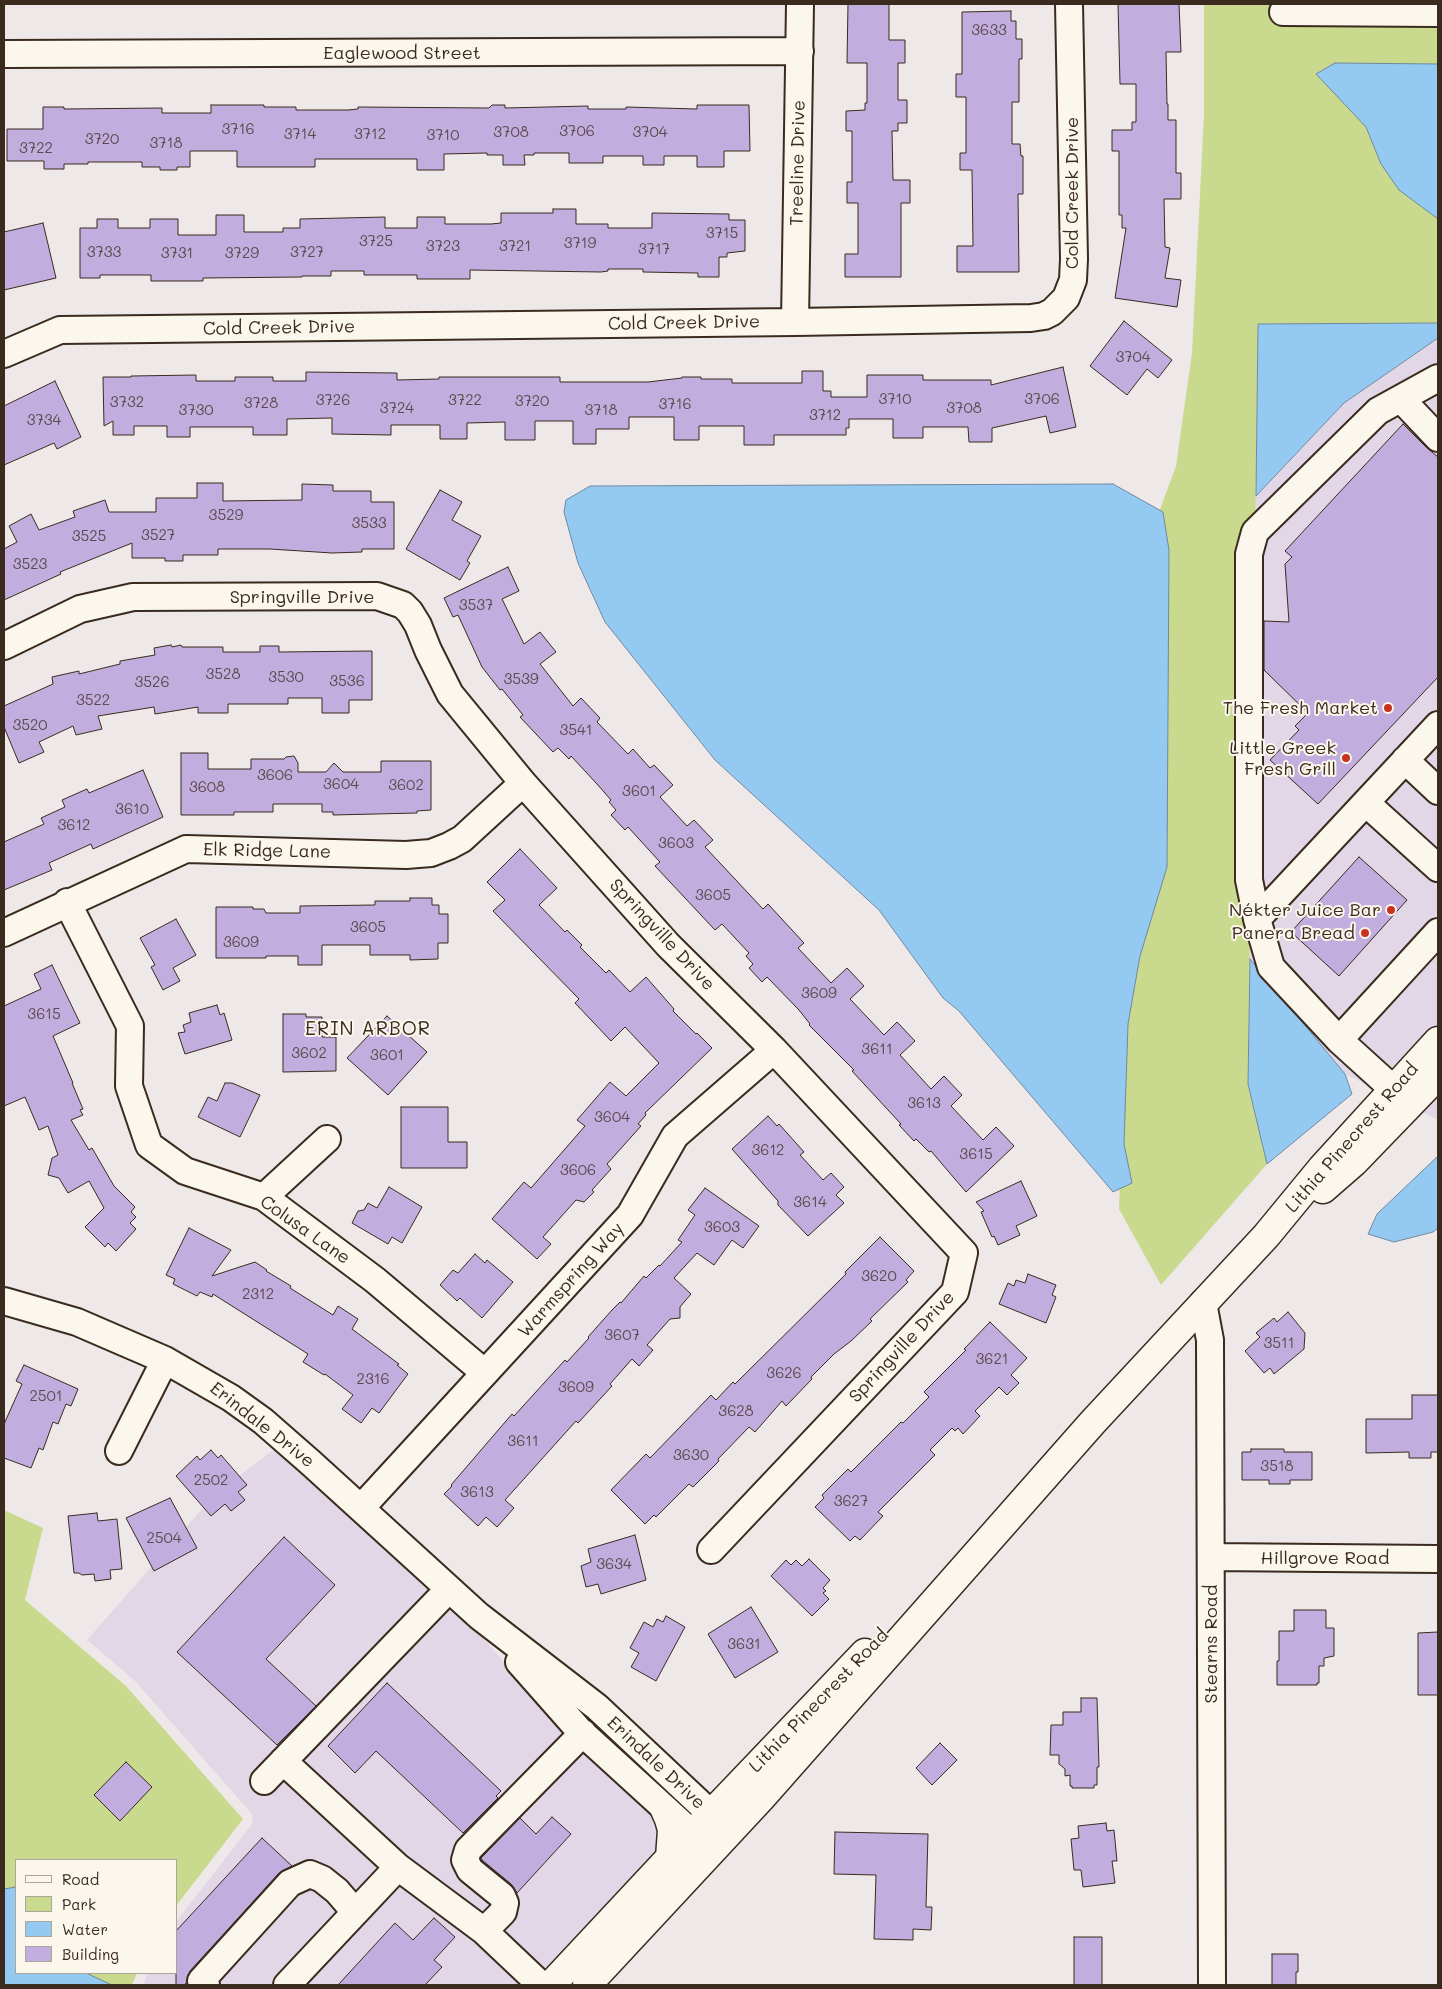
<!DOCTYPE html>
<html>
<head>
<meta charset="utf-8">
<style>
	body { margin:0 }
	#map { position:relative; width:1442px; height:1989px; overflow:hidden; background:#efe8e9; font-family:Mali,sans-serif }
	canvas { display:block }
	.frame { position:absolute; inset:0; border:5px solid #3b2a1e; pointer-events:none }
	.legend { position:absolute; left:15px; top:1859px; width:162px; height:115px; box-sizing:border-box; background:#fbf7ec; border:1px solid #aea59a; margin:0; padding:6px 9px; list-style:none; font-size:15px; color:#3b2a1e }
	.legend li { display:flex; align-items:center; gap:10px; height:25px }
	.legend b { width:25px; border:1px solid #aea59a }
</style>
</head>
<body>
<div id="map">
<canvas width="1442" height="1989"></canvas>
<div class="frame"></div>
<ul class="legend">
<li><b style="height:6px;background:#fbf7ec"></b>Road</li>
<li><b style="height:14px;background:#c9da8f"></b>Park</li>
<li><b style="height:14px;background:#94c9f2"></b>Water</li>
<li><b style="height:14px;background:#c1aede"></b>Building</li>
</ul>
</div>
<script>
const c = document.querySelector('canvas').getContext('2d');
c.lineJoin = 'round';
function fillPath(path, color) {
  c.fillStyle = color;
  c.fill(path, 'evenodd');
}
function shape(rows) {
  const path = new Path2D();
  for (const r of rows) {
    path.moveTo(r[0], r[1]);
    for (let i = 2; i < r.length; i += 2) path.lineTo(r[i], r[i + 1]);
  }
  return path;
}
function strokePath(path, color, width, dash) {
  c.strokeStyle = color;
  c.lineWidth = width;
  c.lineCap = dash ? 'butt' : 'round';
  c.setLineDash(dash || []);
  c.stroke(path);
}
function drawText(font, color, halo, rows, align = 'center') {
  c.font = font + ' Mali,sans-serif';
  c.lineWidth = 4;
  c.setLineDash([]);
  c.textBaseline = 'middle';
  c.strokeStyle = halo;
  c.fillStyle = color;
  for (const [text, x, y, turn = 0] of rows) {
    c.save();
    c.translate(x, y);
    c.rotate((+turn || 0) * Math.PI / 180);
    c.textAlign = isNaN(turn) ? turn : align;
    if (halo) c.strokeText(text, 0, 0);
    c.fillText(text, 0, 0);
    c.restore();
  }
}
fillPath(shape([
	[1438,338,1438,1120,1345,1074,1250,959,1256,496,1344,403],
	[276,1448,470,1623,569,1737,654,1816,658,1822,660,1840,658,1853,535,1985,143,1985,148,1973,176,1973,176,1922,252,1824,253,1818,251,1813,135,1681,87,1640,216,1493]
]), '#e1d7e6');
fillPath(shape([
	[1204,4,1438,4,1438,323,1258,325,1248,1084,1267,1164,1161,1285,1119,1209,1126,1019,1158,515,1176,466,1192,353,1204,115],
	[4,1510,43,1528,25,1600,126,1686,243,1819,176,1906,176,1860,16,1860,16,1901,4,1888],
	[84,1973,137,1973,132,1985,96,1985]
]), '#c9da8f');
const water = shape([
	[1335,63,1438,64,1438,219,1399,190,1381,164,1366,127,1316,74,1335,63],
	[1438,323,1438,338,1344,403,1256,496,1258,324,1438,323],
	[1113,484,1163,512,1169,550,1167,867,1140,956,1128,1024,1124,1144,1132,1183,1113,1192,959,1011,943,998,879,910,715,760,605,622,578,563,564,512,566,500,590,486,1113,484],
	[1250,959,1345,1074,1352,1094,1267,1164,1248,1084,1250,959],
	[1438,1156,1438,1228,1433,1232,1394,1242,1368,1234,1377,1214,1438,1156],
	[16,1887,16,1973,86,1973,112,1985,4,1985,4,1889,16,1887]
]);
fillPath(water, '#94c9f2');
strokePath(water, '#70899d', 1);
const building = shape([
	[848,4,889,4,889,40,905,40,905,63,898,63,898,100,907,100,907,123,898,123,898,131,892,131,893,180,910,180,910,203,901,203,901,277,845,277,845,254,858,254,858,203,847,203,847,182,852,182,852,131,846,131,846,111,865,110,865,103,867,103,867,63,847,63,848,4],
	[1118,4,1179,4,1181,52,1166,52,1167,104,1168,104,1168,120,1176,120,1176,173,1181,173,1181,199,1164,199,1165,247,1170,248,1165,278,1181,280,1177,307,1115,298,1126,228,1122,228,1122,215,1119,215,1119,151,1112,151,1112,130,1132,130,1132,122,1136,122,1136,84,1120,84,1118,4],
	[1011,11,1011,21,1016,21,1016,39,1022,39,1022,59,1019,59,1019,102,1012,102,1012,144,1020,144,1021,156,1023,156,1023,194,1018,194,1019,272,957,272,957,246,973,246,972,170,960,170,960,153,966,153,966,97,956,97,956,74,962,74,962,12,1011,11],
	[211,105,264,105,264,107,296,107,296,110,348,110,358,109,358,107,489,108,492,105,505,105,505,108,588,106,588,109,626,109,626,107,697,109,697,105,749,105,750,151,724,151,724,167,697,167,697,156,664,156,664,165,643,165,643,156,603,156,603,163,569,163,569,153,534,153,534,155,524,155,525,165,503,165,503,155,487,155,487,153,444,154,444,170,417,170,417,159,315,159,315,167,237,167,237,151,190,151,190,167,177,167,177,170,160,170,160,167,142,167,142,162,88,162,88,164,64,164,64,169,44,169,44,161,7,161,7,129,43,129,43,107,64,107,64,109,162,108,162,113,211,113,211,105],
	[553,209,576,209,576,224,608,224,608,228,652,228,652,213,729,214,729,220,745,220,745,251,727,253,727,257,719,257,719,277,698,277,698,273,643,272,643,269,608,269,608,271,601,272,470,270,470,279,417,279,417,275,364,275,364,271,331,271,331,276,302,276,302,277,203,278,203,281,151,281,151,275,100,275,100,278,80,278,80,228,97,228,97,219,118,219,118,228,150,228,150,219,178,219,178,235,216,235,216,215,244,215,244,232,283,232,283,228,300,228,300,219,385,217,385,228,417,228,417,217,445,217,445,224,491,224,501,223,501,213,553,213,553,209],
	[43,223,56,278,4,290,4,232,43,223],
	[1124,321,1172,360,1158,378,1147,369,1127,395,1090,366,1124,321],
	[1063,367,1076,427,1050,433,1046,416,992,428,992,442,969,442,968,427,923,427,923,438,893,438,893,419,849,419,849,428,846,428,846,435,774,435,774,445,744,445,744,426,699,426,699,440,674,440,674,417,629,417,629,429,596,429,596,444,573,444,573,421,535,421,535,440,505,440,505,422,467,423,467,439,440,439,440,425,391,425,391,435,332,434,332,418,287,419,287,435,253,435,253,427,190,427,190,437,167,437,167,426,134,426,134,435,113,435,113,421,104,426,103,377,131,377,131,376,196,375,196,381,235,381,235,377,273,377,273,381,306,381,306,372,397,373,397,380,439,379,439,377,560,377,560,382,648,382,682,378,682,377,701,377,701,379,732,379,732,383,802,383,802,371,823,371,823,391,831,391,831,397,867,397,867,375,923,375,923,380,991,380,991,385,1063,367],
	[55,381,81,437,57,449,54,443,4,465,4,406,55,381],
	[1403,424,1427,448,1438,457,1438,677,1318,804,1270,760,1299,730,1295,726,1308,713,1264,670,1264,621,1289,622,1285,564,1292,557,1285,551,1403,424],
	[197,483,223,483,223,501,302,500,302,484,333,485,333,491,371,491,371,502,394,502,394,549,362,549,362,552,332,553,270,549,218,549,218,555,183,555,183,561,165,561,165,558,132,558,132,543,60,572,61,574,4,600,4,549,17,542,9,526,31,514,39,530,75,517,73,511,105,500,109,512,156,512,156,498,197,498,197,483],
	[440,490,462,502,452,520,481,536,467,561,470,563,460,580,406,549,440,490],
	[508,567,519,591,502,599,524,644,540,632,556,652,540,664,573,706,581,698,600,718,597,722,628,754,633,749,650,768,654,765,673,785,660,797,687,826,694,820,713,840,705,847,763,909,768,904,804,943,798,948,831,983,847,968,864,986,850,999,884,1035,897,1022,915,1041,900,1055,931,1089,944,1076,962,1095,951,1106,983,1140,996,1127,1014,1146,966,1192,931,1151,929,1152,916,1139,914,1141,899,1125,901,1124,852,1071,854,1070,809,1025,810,1024,799,1010,767,977,762,982,749,968,753,964,746,956,749,953,722,924,715,930,655,866,660,862,628,827,625,830,611,815,616,810,609,802,611,800,597,784,571,756,569,759,558,748,553,752,520,717,523,715,502,689,500,690,482,667,458,615,453,617,444,598,508,567],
	[171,645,172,647,181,645,182,647,223,647,223,652,260,652,260,646,279,646,279,652,372,651,372,700,349,700,349,713,322,713,322,698,288,698,288,704,228,704,228,713,198,713,198,707,155,714,154,707,98,716,102,729,76,735,73,726,39,742,44,752,19,763,4,727,4,706,53,684,52,677,79,671,79,674,120,664,120,661,155,655,154,648,171,645],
	[181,753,208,753,208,769,251,769,251,759,284,759,286,757,294,756,298,763,298,772,326,772,334,763,343,772,381,772,381,761,431,761,431,810,417,811,417,813,333,815,333,812,322,812,322,804,273,804,273,812,234,812,234,815,181,815,181,753],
	[143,770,163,817,93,849,91,844,49,863,52,870,4,890,4,842,44,824,41,818,65,807,62,800,87,789,89,793,143,770],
	[520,849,557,888,539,905,565,932,567,930,582,945,580,947,606,973,609,970,630,992,646,977,674,1009,673,1011,696,1034,697,1033,712,1048,645,1113,646,1115,638,1124,641,1126,607,1164,611,1169,592,1190,594,1192,584,1202,576,1200,543,1237,551,1244,537,1259,492,1219,524,1182,531,1188,585,1126,577,1120,610,1082,626,1096,659,1063,625,1027,611,1041,575,1003,579,999,493,911,505,900,487,882,520,849],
	[1359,857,1407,900,1339,976,1291,932,1359,857],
	[410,898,432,898,432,905,439,905,439,914,448,914,448,943,438,943,438,959,410,960,410,955,370,955,370,945,322,945,322,965,298,965,298,956,266,956,266,958,216,958,216,907,253,907,253,909,264,909,266,913,300,913,300,906,375,905,375,901,410,901,410,898],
	[176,919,196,955,173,968,180,981,163,990,151,967,155,965,140,938,176,919],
	[52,965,80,1023,53,1036,73,1083,72,1083,83,1109,80,1110,83,1115,71,1120,89,1150,92,1148,114,1186,135,1207,131,1212,136,1217,130,1223,136,1229,116,1251,108,1243,105,1247,85,1227,104,1208,89,1181,68,1193,59,1178,48,1175,52,1158,58,1155,48,1126,39,1130,25,1097,4,1106,4,1006,41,989,34,974,52,965],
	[217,1005,220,1015,224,1013,232,1040,185,1054,178,1033,185,1032,183,1025,191,1022,189,1013,217,1005],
	[283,1014,306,1014,306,1017,322,1017,322,1037,336,1037,336,1071,283,1072,283,1014],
	[387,1016,427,1052,388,1095,347,1058,387,1016],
	[225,1083,232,1083,260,1095,240,1137,198,1117,208,1097,217,1101,225,1083],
	[401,1107,448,1107,448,1142,467,1142,467,1168,401,1168,401,1107],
	[768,1116,777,1126,779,1124,804,1152,800,1155,823,1180,831,1173,844,1187,836,1195,844,1203,808,1236,778,1205,778,1201,732,1149,768,1116],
	[1021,1181,1037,1216,1016,1226,1020,1235,998,1245,994,1236,992,1237,981,1212,984,1211,976,1202,1021,1181],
	[389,1187,422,1207,402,1243,392,1237,388,1244,352,1223,358,1211,364,1210,368,1203,377,1208,389,1187],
	[705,1188,759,1226,743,1248,732,1240,714,1265,697,1253,674,1278,691,1294,680,1307,680,1318,670,1319,647,1345,653,1350,639,1366,632,1359,610,1384,612,1386,578,1423,576,1421,505,1500,514,1508,497,1527,486,1517,478,1526,444,1494,452,1486,451,1485,512,1414,514,1416,565,1360,567,1362,589,1338,588,1337,612,1310,620,1302,621,1303,644,1276,646,1278,659,1265,660,1266,682,1242,678,1240,695,1215,688,1210,705,1188],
	[189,1228,231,1250,212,1276,255,1262,267,1270,266,1271,291,1286,290,1288,333,1315,338,1306,358,1319,352,1329,399,1364,397,1365,408,1374,379,1413,372,1408,361,1423,342,1409,353,1395,325,1374,324,1375,303,1362,308,1354,213,1294,212,1297,200,1292,197,1296,173,1284,175,1279,166,1275,189,1228],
	[880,1237,914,1271,906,1280,908,1282,870,1319,872,1321,851,1341,834,1354,811,1377,812,1379,786,1406,782,1401,755,1432,749,1427,718,1459,719,1461,693,1487,689,1484,656,1517,654,1515,645,1524,611,1490,646,1454,650,1458,711,1395,716,1400,733,1382,735,1384,846,1274,845,1272,880,1237],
	[475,1254,485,1263,487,1260,513,1282,482,1318,460,1298,457,1301,440,1285,453,1270,458,1273,475,1254],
	[1028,1274,1056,1285,1052,1295,1056,1297,1046,1323,999,1304,1008,1283,1014,1286,1016,1280,1025,1283,1028,1274],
	[1288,1312,1305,1333,1304,1349,1274,1374,1270,1368,1264,1373,1245,1351,1260,1337,1256,1333,1274,1318,1277,1322,1288,1312],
	[990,1322,1027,1358,1011,1375,1019,1383,1007,1395,999,1387,975,1411,980,1416,963,1434,958,1428,955,1431,952,1428,930,1450,935,1455,878,1512,883,1516,860,1540,855,1536,850,1541,815,1507,824,1498,822,1495,848,1469,851,1472,901,1422,903,1423,929,1397,924,1392,966,1350,964,1349,990,1322],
	[24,1365,78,1389,71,1406,66,1404,58,1424,53,1422,43,1450,39,1448,31,1468,4,1458,4,1424,22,1384,16,1381,24,1365],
	[1412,1395,1438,1395,1438,1452,1431,1452,1431,1458,1409,1458,1409,1452,1366,1453,1366,1419,1412,1419,1412,1395],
	[1251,1449,1284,1449,1284,1452,1312,1452,1312,1480,1290,1480,1290,1484,1269,1484,1269,1480,1242,1480,1242,1452,1251,1452,1251,1449],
	[211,1450,218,1458,221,1455,247,1485,238,1492,245,1500,231,1511,225,1504,211,1516,176,1476,197,1456,200,1460,211,1450],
	[170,1498,197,1548,154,1571,126,1518,170,1498],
	[97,1513,98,1521,117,1519,122,1569,110,1570,111,1579,95,1581,94,1574,82,1575,79,1573,74,1573,68,1516,97,1513],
	[635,1535,646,1580,601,1594,598,1584,586,1587,581,1566,591,1562,588,1549,635,1535],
	[284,1537,335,1585,266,1659,316,1706,277,1745,177,1652,284,1537],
	[809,1559,830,1580,823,1588,826,1591,823,1593,829,1599,812,1616,771,1576,786,1560,791,1565,796,1560,802,1566,809,1559],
	[751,1607,778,1652,735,1678,708,1634,751,1607],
	[1294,1610,1326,1610,1326,1628,1334,1628,1334,1656,1324,1658,1324,1666,1319,1666,1319,1683,1317,1683,1317,1685,1277,1685,1277,1661,1279,1661,1279,1631,1294,1631,1294,1610],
	[666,1616,685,1627,656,1681,631,1667,639,1653,630,1648,644,1622,653,1627,657,1619,663,1622,666,1616],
	[1438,1632,1438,1695,1418,1695,1418,1633,1438,1632],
	[387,1683,501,1791,496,1796,498,1798,463,1833,376,1751,355,1773,328,1746,387,1683],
	[1081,1698,1097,1698,1099,1767,1097,1767,1097,1785,1094,1785,1094,1788,1072,1788,1072,1786,1070,1786,1070,1775,1065,1776,1065,1769,1059,1764,1059,1755,1050,1755,1051,1725,1063,1725,1063,1712,1081,1712,1081,1698],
	[940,1743,957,1760,932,1785,916,1768,940,1743],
	[126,1762,152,1787,120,1821,94,1795,126,1762],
	[552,1817,571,1834,517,1893,511,1884,482,1860,481,1858,520,1818,536,1834,552,1817],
	[1106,1823,1107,1831,1114,1830,1117,1861,1112,1861,1115,1883,1083,1887,1081,1870,1074,1870,1071,1839,1079,1838,1078,1826,1106,1823],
	[835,1832,928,1834,926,1907,932,1907,931,1930,913,1929,913,1940,874,1939,876,1875,834,1874,835,1832],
	[262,1838,292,1866,279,1873,190,1971,187,1982,184,1985,176,1985,176,1931,262,1838],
	[434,1918,455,1937,434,1960,442,1967,425,1985,338,1985,395,1923,413,1940,434,1918],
	[1074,1937,1102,1937,1102,1985,1074,1985,1074,1937],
	[1272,1954,1298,1954,1298,1972,1296,1972,1296,1985,1272,1985,1272,1954]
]);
fillPath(building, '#c1aede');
strokePath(building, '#3b2a1e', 1);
const minor = shape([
	[1283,12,1438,13],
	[4,54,800,51],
	[795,322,800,4],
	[4,354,60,330,795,322,1031,318,1044,316,1052,312,1066,298,1073,280,1074,259,1069,4],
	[1401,399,1438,438],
	[4,646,80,609,133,597,377,596,403,605,410,612,418,625,428,650,450,694,523,783,668,945,774,1050,964,1253,955,1292,711,1550],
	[1405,760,1438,791],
	[1366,803,1438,868],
	[67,902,130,1026,129,1086,149,1145,185,1171,264,1197,375,1280,485,1373],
	[1257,919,1249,880,1249,554,1255,532,1378,411,1438,378],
	[4,933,186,849,406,855,431,853,449,846,462,839,523,783],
	[1339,1040,1438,932],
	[1393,1089,1339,1040,1271,967,1257,919,1438,725],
	[264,1197,327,1139],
	[4,1301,77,1322,165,1360,231,1398,263,1421,311,1463,479,1616,597,1707,711,1814,718,1836],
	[1203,1303,1210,1340,1212,1985],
	[119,1451,165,1360],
	[361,1508,630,1215,675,1136,774,1050],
	[1211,1557,1438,1559],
	[519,1662,579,1730,682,1824],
	[283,1761,398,1867,287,1985],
	[264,1781,449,1589],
	[398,1867,484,1931,541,1985],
	[484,1931,503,1912,505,1903,502,1896,470,1870,465,1860,468,1850,583,1733],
	[206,1985,201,1981,290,1883,310,1874,322,1879,337,1891,355,1912]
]);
const major = shape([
	[1323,1189,1354,1162,1438,1075],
	[665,1810,669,1819,672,1830,670,1858],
	[551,1985,693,1833,865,1653],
	[587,1985,761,1798,1093,1422,1266,1236,1322,1168,1438,1041]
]);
strokePath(minor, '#3b2a1e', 30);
strokePath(major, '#3b2a1e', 31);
strokePath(minor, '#fbf7ec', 26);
strokePath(major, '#fbf7ec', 28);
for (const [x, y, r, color] of [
	[1388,708,5,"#c8321e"],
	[1346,758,5,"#c8321e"],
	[1391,910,5,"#c8321e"],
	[1365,933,5,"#c8321e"]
]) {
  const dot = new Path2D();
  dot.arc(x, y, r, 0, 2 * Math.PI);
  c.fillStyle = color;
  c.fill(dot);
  strokePath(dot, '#fbf7ec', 2);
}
drawText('15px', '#5c4b4e', null, [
	["3633",989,30],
	["3716",238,129],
	["3706",577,131],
	["3708",511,132],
	["3704",650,132],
	["3714",300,134],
	["3712",370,134],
	["3710",443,135],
	["3720",102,139],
	["3718",166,143],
	["3722",36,148],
	["3715",722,233],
	["3725",376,241],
	["3719",580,243],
	["3723",443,246],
	["3721",515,246],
	["3717",654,249],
	["3733",104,252],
	["3727",307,252],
	["3731",177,253],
	["3729",242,253],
	["3704",1133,357],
	["3710",895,399],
	["3706",1042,399],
	["3726",333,400],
	["3722",465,400],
	["3720",532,401],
	["3732",127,402],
	["3728",261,403],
	["3716",675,404],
	["3724",397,408],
	["3708",964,408],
	["3730",196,410],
	["3718",601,410],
	["3712",825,415],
	["3734",44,420],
	["3529",226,515],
	["3533",369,523],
	["3527",158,535],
	["3525",89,536],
	["3523",30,564],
	["3537",476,605],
	["3528",223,674],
	["3530",286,677],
	["3539",521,679],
	["3536",347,681],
	["3526",152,682],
	["3522",93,700],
	["3520",30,725],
	["3541",576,730],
	["3606",275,775],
	["3604",341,784],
	["3602",406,785],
	["3608",207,787],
	["3601",639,791],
	["3610",132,809],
	["3612",74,825],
	["3603",676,843],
	["3605",713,895],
	["3605",368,927],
	["3609",241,942],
	["3609",819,993],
	["3615",44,1014],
	["3611",877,1049],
	["3602",309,1053],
	["3601",387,1055],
	["3613",924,1103],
	["3604",612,1117],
	["3612",768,1150],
	["3615",976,1154],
	["3606",578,1170],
	["3614",810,1202],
	["3603",722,1227],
	["3620",879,1276],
	["2312",258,1294],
	["3607",622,1335],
	["3511",1279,1343],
	["3621",992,1359],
	["3626",784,1373],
	["2316",373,1379],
	["3609",576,1387],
	["2501",46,1396],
	["3628",736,1411],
	["3611",523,1441],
	["3630",691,1455],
	["3518",1277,1466],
	["2502",211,1480],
	["3613",477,1492],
	["3627",851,1501],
	["2504",164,1538],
	["3634",614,1564],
	["3631",744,1644]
]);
drawText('18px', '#3b2a1e', '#fbf7ec', [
	["Eaglewood Street",402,53],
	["Treeline Drive",798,163,-89],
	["Cold Creek Drive",1072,193,-90],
	["Cold Creek Drive",684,323,-1],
	["Cold Creek Drive",279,328,-1],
	["Springville Drive",302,597],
	["Elk Ridge Lane",267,851,1],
	["Springville Drive",662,935,47],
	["Lithia Pinecrest Road",1352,1138,-49],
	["Colusa Lane",305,1230,35],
	["Warmspring Way",571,1280,-48],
	["Springville Drive",902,1347,-47],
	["Erindale Drive",262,1425,38],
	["Hillgrove Road",1325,1558],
	["Stearns Road",1211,1644,-90],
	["Lithia Pinecrest Road",819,1701,-46],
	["Erindale Drive",656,1763,43]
]);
drawText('18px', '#3b2a1e', '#fbf7ec', [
	["The Fresh Market",1378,708],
	["Little Greek",1336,748],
	["Fresh Grill",1336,769],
	["Nékter Juice Bar",1381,910],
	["Panera Bread",1355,933]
], 'right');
c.letterSpacing = '1px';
drawText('19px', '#3b2a1e', '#fbf7ec', [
	["ERIN ARBOR",368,1029]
]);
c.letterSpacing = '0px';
</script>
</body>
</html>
